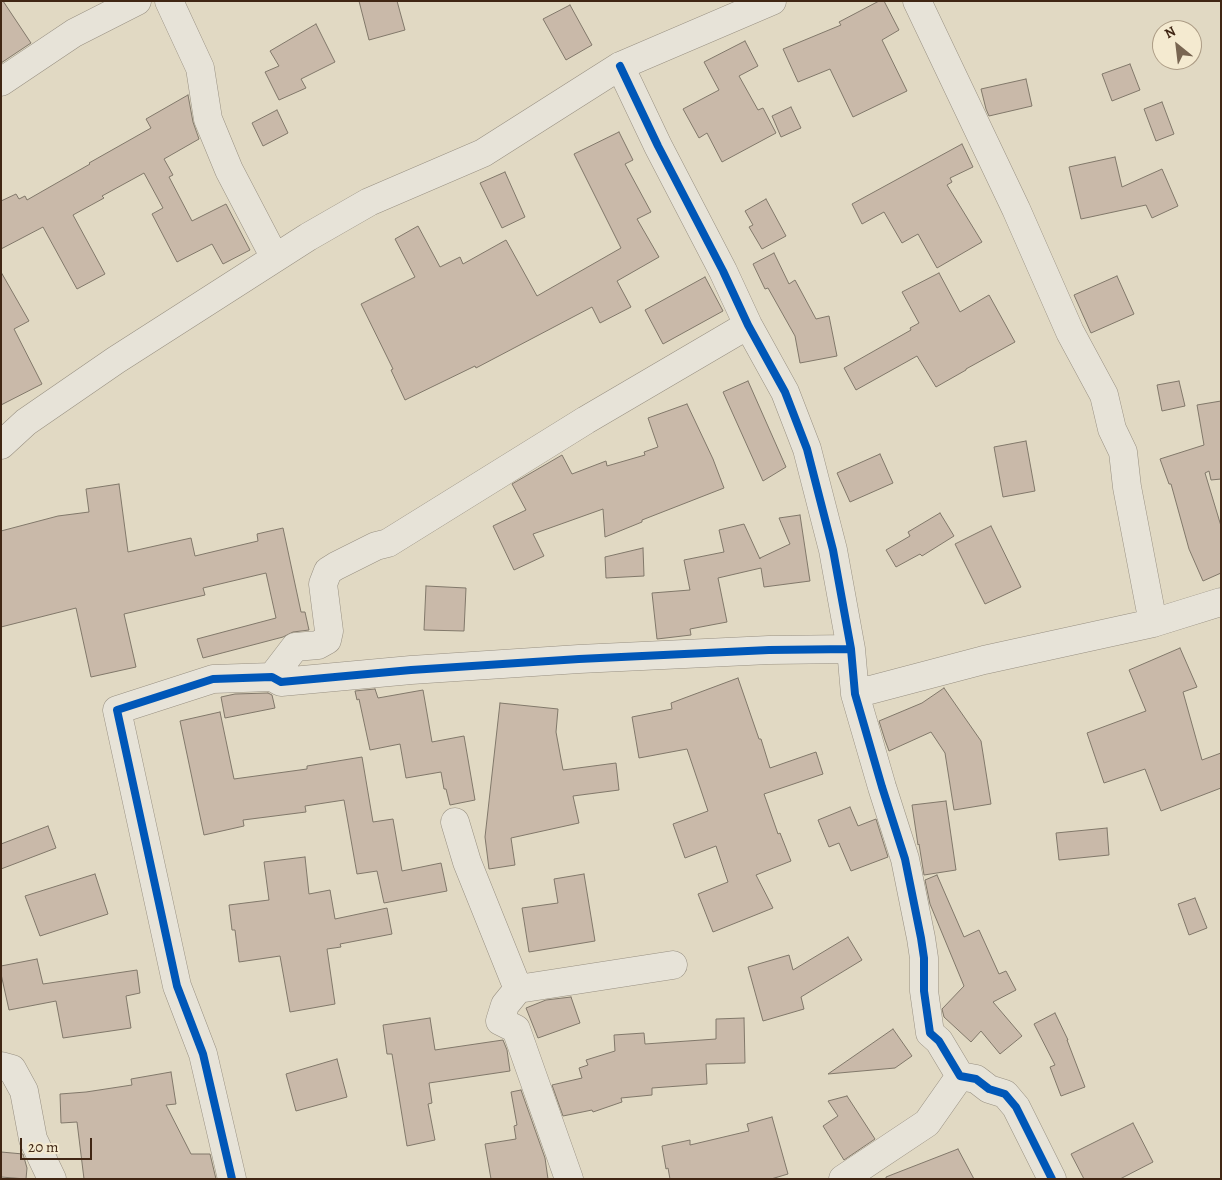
<!DOCTYPE html>
<html>
<head>
<meta charset="utf-8">
<style>
	body { margin:0 }
	#map { position:relative; width:1222px; height:1180px; overflow:hidden; background:#e1d9c3; font-family:Alegreya,serif }
	canvas { display:block }
	.frame { position:absolute; inset:0; border:2px solid #402614; pointer-events:none }
	.north { position:absolute; left:1152px; top:20px; width:50px; height:50px; box-sizing:border-box; background:#f4ead0; border:1px solid #ac9c85; border-radius:50%; rotate:331deg; font-size:14px; font-weight:700; line-height:20px; text-align:center; color:#402614 }
	.north::after { content:''; display:block; margin:auto; width:18px; height:22px; background:#786551; clip-path:polygon(50% 0,100% 100%,50% 72%,0 100%) }
	.scale { position:absolute; left:20px; top:1138px; width:72px; height:22px; box-sizing:border-box; border:2px solid #402614; border-top:0; padding-left:6px; font-size:15px; line-height:18px; white-space:nowrap; color:#402614; -webkit-text-stroke:4px #f4ead0; paint-order:stroke }
</style>
</head>
<body>
<div id="map">
<canvas width="1222" height="1180"></canvas>
<div class="frame"></div>
<div class="north">N</div>
<div class="scale">20 m</div>
</div>
<script>
const c = document.querySelector('canvas').getContext('2d');
c.lineJoin = 'round';
function fillPath(path, color) {
  c.fillStyle = color;
  c.fill(path, 'evenodd');
}
function shape(rows) {
  const path = new Path2D();
  for (const r of rows) {
    path.moveTo(r[0], r[1]);
    for (let i = 2; i < r.length; i += 2) path.lineTo(r[i], r[i + 1]);
  }
  return path;
}
function strokePath(path, color, width, dash) {
  c.strokeStyle = color;
  c.lineWidth = width;
  c.lineCap = dash ? 'butt' : 'round';
  c.setLineDash(dash || []);
  c.stroke(path);
}
const building = shape([
	[1,1,3,1,31,43,1,63,1,1],
	[359,1,397,1,405,30,369,40,359,1],
	[879,1,884,1,899,30,882,40,907,91,853,117,830,69,798,82,783,49,841,25,839,22,879,1],
	[570,5,592,45,566,60,543,19,570,5],
	[316,24,335,62,301,79,306,88,279,100,265,72,279,66,270,51,316,24],
	[745,41,758,66,739,76,758,110,763,108,776,133,722,162,707,133,699,138,683,109,719,90,704,62,745,41],
	[1130,64,1140,90,1112,101,1102,74,1130,64],
	[1026,79,1032,106,989,116,986,109,981,89,1026,79],
	[188,95,193,122,199,139,164,159,173,175,169,177,192,221,226,204,250,250,223,264,212,244,177,262,152,214,163,208,144,173,102,196,104,198,73,215,105,274,77,289,43,227,1,249,1,201,16,194,19,199,25,196,27,200,90,164,89,163,151,128,146,119,188,95],
	[1162,102,1174,134,1156,141,1144,109,1162,102],
	[791,107,801,128,781,137,772,116,791,107],
	[277,110,288,133,263,146,252,123,277,110],
	[619,132,633,160,625,164,651,212,637,219,659,257,617,281,631,307,600,323,592,307,476,368,475,366,405,400,391,370,393,369,361,304,415,277,395,239,418,226,440,267,460,257,463,264,506,240,537,296,621,248,574,154,619,132],
	[962,144,973,167,950,178,952,182,947,185,982,242,937,268,918,234,902,243,884,212,862,224,852,204,962,144],
	[1115,157,1122,187,1162,169,1178,206,1152,218,1146,205,1081,219,1069,167,1115,157],
	[505,172,525,217,502,228,480,183,505,172],
	[766,199,786,236,762,249,749,227,753,225,745,211,766,199],
	[774,253,789,284,795,280,816,319,829,316,837,356,800,363,795,336,768,288,765,289,753,264,774,253],
	[1,272,29,321,14,329,42,384,1,405,1,272],
	[939,273,960,312,989,295,1015,342,966,369,966,370,936,387,917,356,856,390,844,368,911,330,910,328,919,323,902,292,939,273],
	[1117,276,1134,314,1091,333,1074,295,1117,276],
	[705,277,723,311,663,344,645,310,705,277],
	[748,381,786,467,763,481,723,392,748,381],
	[1179,381,1185,406,1162,411,1157,385,1179,381],
	[1221,401,1221,479,1211,480,1209,471,1205,473,1221,526,1221,573,1203,581,1189,549,1171,484,1169,484,1160,459,1204,445,1197,405,1221,401],
	[687,404,713,459,724,488,642,520,642,522,605,537,603,509,533,534,544,556,514,570,493,526,526,510,512,484,562,455,572,474,606,461,607,466,645,455,644,452,658,447,648,418,687,404],
	[1026,441,1035,491,1003,497,994,447,1026,441],
	[880,454,893,483,850,502,837,473,880,454],
	[119,484,128,552,191,538,195,556,258,541,257,534,283,528,301,612,305,612,309,630,293,632,283,637,203,658,197,639,276,618,266,573,203,588,205,595,124,614,136,667,91,677,76,608,1,627,1,531,58,516,89,512,86,489,119,484],
	[940,513,954,536,922,556,920,554,896,567,886,550,910,536,908,532,940,513],
	[800,515,810,581,764,587,761,568,718,578,727,622,690,629,691,635,657,639,652,593,690,590,684,560,724,552,719,530,744,524,760,559,760,558,790,544,779,518,800,515],
	[991,526,1021,587,985,604,955,544,991,526],
	[643,548,644,576,606,578,605,557,643,548],
	[426,586,466,588,464,631,424,630,426,586],
	[1180,648,1197,687,1183,692,1202,760,1221,753,1221,788,1161,811,1145,769,1104,783,1087,733,1146,711,1129,670,1180,648],
	[738,678,759,739,761,739,770,768,816,752,823,774,764,794,778,834,780,833,791,861,756,875,773,908,713,932,698,894,728,882,716,846,685,858,673,824,708,811,687,749,639,758,632,717,672,709,671,703,738,678],
	[944,688,981,741,991,804,954,810,945,753,931,732,889,751,885,740,879,721,922,703,944,688],
	[375,689,378,698,423,690,432,742,464,736,475,800,450,805,446,789,444,789,441,772,406,778,400,744,370,750,359,699,357,700,355,691,375,689],
	[268,693,272,695,275,708,225,718,221,697,235,694,268,693],
	[500,703,558,709,556,732,563,770,616,763,619,790,573,796,579,823,511,838,515,865,489,869,485,837,500,703],
	[220,712,234,779,307,769,307,766,362,757,373,822,393,819,402,871,441,863,447,891,384,903,377,871,357,874,344,800,305,806,306,812,243,820,244,826,204,835,180,721,220,712],
	[946,801,956,870,924,875,919,844,918,845,912,805,946,801],
	[850,807,858,826,876,819,888,857,851,871,839,843,829,847,818,820,850,807],
	[48,826,56,848,1,869,1,844,48,826],
	[1107,828,1109,855,1059,860,1056,833,1107,828],
	[305,857,309,894,330,890,335,919,387,908,392,934,340,944,341,947,327,949,335,1004,290,1012,280,956,239,962,235,930,232,930,229,905,269,900,264,862,305,857],
	[95,874,108,914,40,936,25,896,95,874],
	[584,874,595,941,529,952,522,908,558,903,554,879,584,874],
	[937,875,964,937,979,930,999,974,1006,971,1016,990,993,1002,1022,1036,1000,1054,981,1031,971,1042,944,1017,942,1009,964,986,930,904,925,880,937,875],
	[1195,898,1207,928,1189,935,1178,904,1195,898],
	[848,937,862,960,801,997,804,1009,763,1021,748,967,789,955,793,970,848,937],
	[37,959,43,984,137,970,140,993,126,996,131,1028,63,1038,56,1001,9,1010,1,974,1,966,37,959],
	[571,997,580,1023,538,1038,526,1008,546,1000,571,997],
	[1055,1013,1068,1040,1067,1040,1085,1087,1061,1096,1050,1067,1055,1065,1034,1024,1055,1013],
	[430,1018,435,1050,503,1040,507,1050,510,1071,429,1083,432,1103,428,1104,435,1140,407,1146,392,1054,387,1054,383,1025,430,1018],
	[744,1018,745,1063,706,1064,707,1084,652,1088,652,1095,621,1098,622,1102,593,1112,592,1110,563,1116,552,1085,582,1078,579,1068,588,1065,586,1060,615,1051,614,1035,644,1033,645,1044,716,1039,716,1019,744,1018],
	[893,1029,912,1056,895,1068,828,1074,893,1029],
	[337,1059,347,1097,296,1111,286,1074,337,1059],
	[171,1072,176,1104,166,1105,191,1154,210,1154,216,1179,84,1179,77,1122,61,1123,60,1094,86,1092,132,1085,131,1079,171,1072],
	[521,1090,545,1158,548,1179,491,1179,485,1144,516,1139,514,1126,517,1125,511,1092,521,1090],
	[847,1096,875,1139,844,1160,823,1126,838,1116,828,1101,847,1096],
	[772,1117,788,1174,771,1179,670,1179,668,1168,666,1169,662,1146,690,1140,690,1145,749,1131,747,1124,772,1117],
	[1133,1123,1153,1162,1120,1179,1084,1179,1071,1154,1133,1123],
	[958,1149,974,1179,886,1179,886,1177,958,1149],
	[1,1152,23,1154,27,1168,26,1179,1,1177,1,1152]
]);
fillPath(building, '#c9b9a9');
strokePath(building, '#81786a', 1);
const street = shape([
	[169,1,200,68,208,119,229,170,275,258],
	[917,1,1016,209,1070,332,1104,395,1112,429,1123,452,1127,487,1153,623],
	[620,66,658,146,723,271,748,325,785,392,807,449,833,550,851,649,855,694,882,787,905,859,921,938,924,958,924,991,930,1033,939,1041,960,1076,976,1079,989,1089,1005,1094,1016,1107,1052,1179],
	[1,82,74,33,137,1],
	[1,445,26,422,116,360,308,237,369,202,483,153,620,66,772,1],
	[272,677,295,647,318,645,327,640,329,631,323,584,328,571,336,566,376,546,388,543,586,420,748,325],
	[855,694,984,660,1153,623,1221,602],
	[455,822,467,862,518,989],
	[1,1066,12,1069,24,1091,33,1139,52,1179],
	[232,1179,203,1054,177,986,117,710,213,679,272,677,281,682,411,670,579,659,769,650,851,649],
	[569,1179,516,1029,500,1021,505,1005,518,989,673,965],
	[843,1179,927,1123,960,1076]
]);
strokePath(street, '#989082', 29);
strokePath(street, '#e7e3d8', 28);
strokePath(shape([
	[620,66,658,146,723,271,748,325,785,392,807,449,833,550,851,649,855,694,882,787,905,859,921,938,924,958,924,991,930,1033,939,1041,960,1076,976,1079,989,1089,1005,1094,1016,1107,1052,1179],
	[232,1179,203,1054,177,986,117,710,213,679,272,677,281,682,411,670,579,659,769,650,851,649]
]), '#0057b8', 8);
</script>
</body>
</html>
